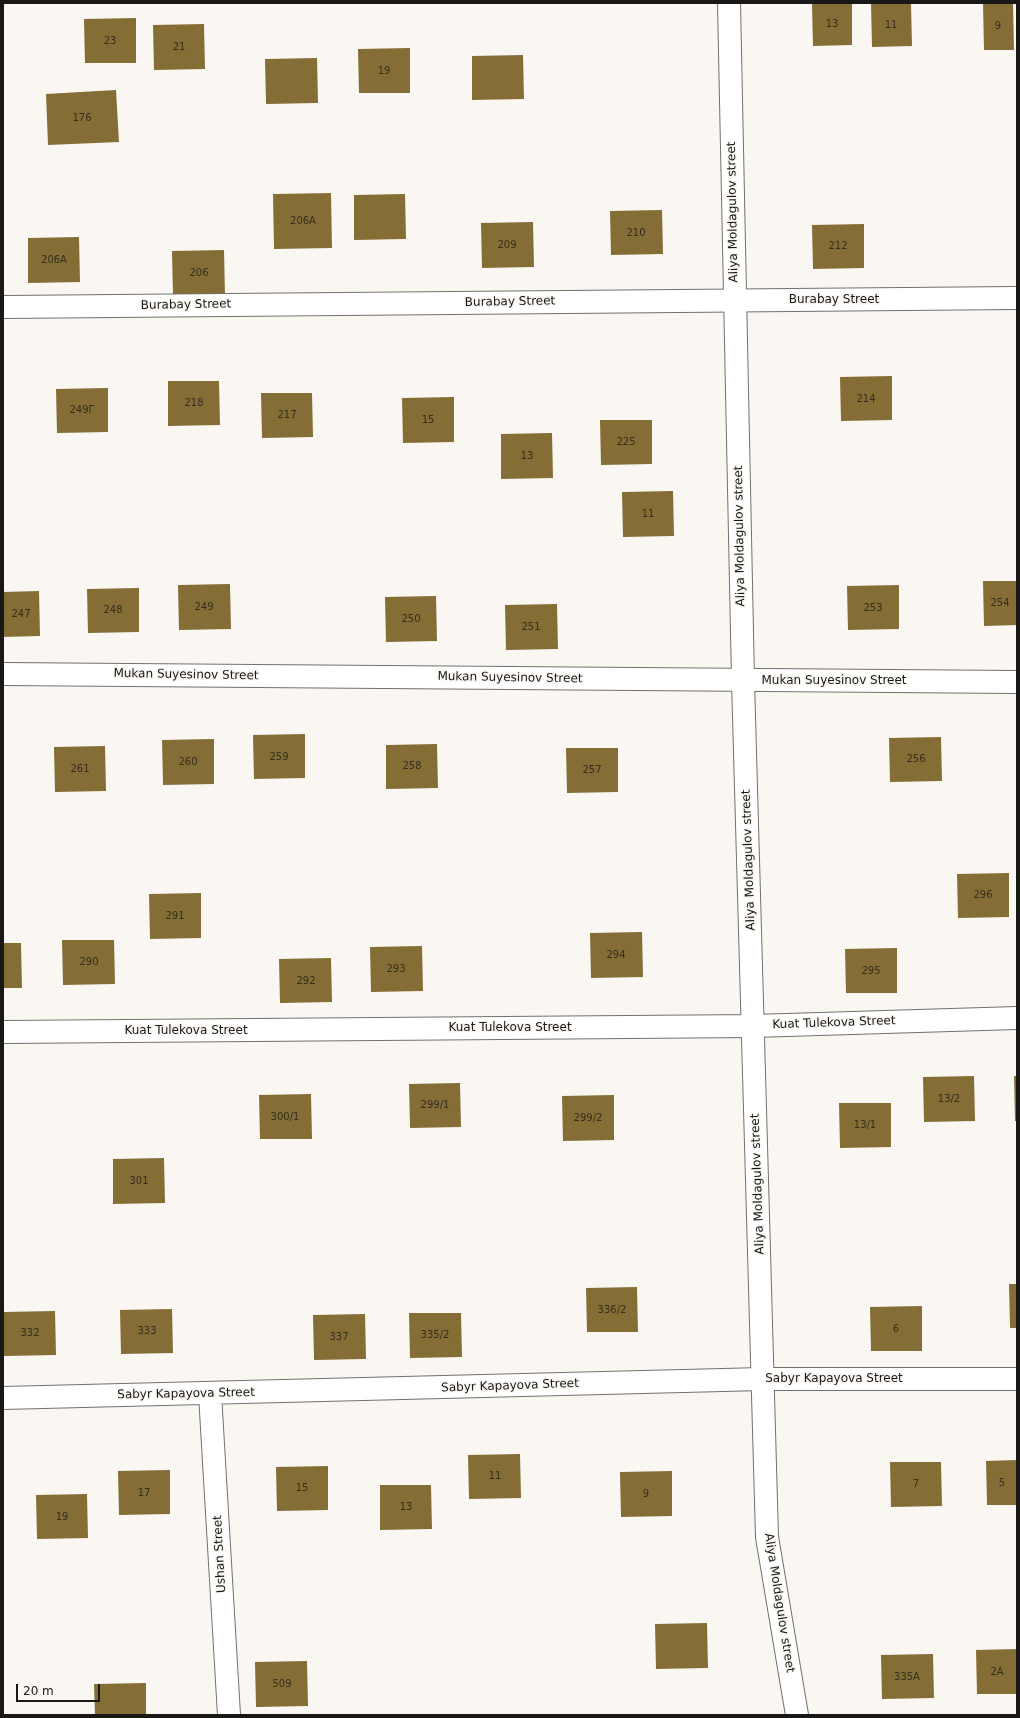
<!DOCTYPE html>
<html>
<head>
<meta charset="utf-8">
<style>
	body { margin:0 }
	#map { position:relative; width:1020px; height:1718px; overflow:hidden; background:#faf7f2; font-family:"DejaVu Sans",sans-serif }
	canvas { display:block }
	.frame { position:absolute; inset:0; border:4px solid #191817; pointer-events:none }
	.scale { position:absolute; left:16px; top:1684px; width:84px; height:18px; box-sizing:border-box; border:2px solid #191817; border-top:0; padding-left:5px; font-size:12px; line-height:14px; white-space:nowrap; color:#191817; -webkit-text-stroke:3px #faf7f2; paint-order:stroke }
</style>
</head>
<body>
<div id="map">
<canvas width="1020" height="1718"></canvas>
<div class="frame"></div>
<div class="scale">20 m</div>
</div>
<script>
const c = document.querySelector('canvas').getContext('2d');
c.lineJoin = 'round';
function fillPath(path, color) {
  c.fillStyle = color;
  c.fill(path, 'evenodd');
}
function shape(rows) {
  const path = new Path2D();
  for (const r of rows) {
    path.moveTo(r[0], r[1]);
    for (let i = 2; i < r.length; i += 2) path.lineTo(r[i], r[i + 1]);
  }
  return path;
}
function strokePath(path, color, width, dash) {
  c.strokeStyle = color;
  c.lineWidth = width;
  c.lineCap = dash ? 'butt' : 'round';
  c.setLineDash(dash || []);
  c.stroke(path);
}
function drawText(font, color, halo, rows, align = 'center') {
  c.font = font + ' "DejaVu Sans",sans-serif';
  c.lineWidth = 3;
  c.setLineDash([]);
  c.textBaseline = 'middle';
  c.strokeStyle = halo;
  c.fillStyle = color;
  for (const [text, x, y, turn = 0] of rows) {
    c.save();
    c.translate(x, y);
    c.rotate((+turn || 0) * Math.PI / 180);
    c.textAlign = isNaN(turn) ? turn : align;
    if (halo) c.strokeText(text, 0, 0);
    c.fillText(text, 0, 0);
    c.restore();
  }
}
fillPath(shape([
	[812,3,852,3,852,45,813,46],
	[871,3,911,3,912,46,872,47],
	[983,3,1013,3,1014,50,984,50],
	[136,18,136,63,85,63,84,19],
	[204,24,205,69,154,70,153,25],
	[410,48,410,93,359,93,358,49],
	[523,55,524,99,472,100,472,56],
	[317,58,318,103,266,104,265,59],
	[116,90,119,142,48,145,46,94],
	[331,193,332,248,274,249,273,194],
	[405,194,406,239,354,240,354,195],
	[662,210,663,254,611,255,610,211],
	[533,222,534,267,482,268,481,223],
	[864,224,864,268,813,269,812,225],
	[79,237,80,282,28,283,28,238],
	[224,250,225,295,173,296,172,251],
	[892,376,892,420,841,421,840,377],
	[168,381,219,381,220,425,168,426],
	[108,388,108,432,57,433,56,389],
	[261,393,312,393,313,437,262,438],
	[454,397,454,442,403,443,402,398],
	[600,420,652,420,652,464,601,465],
	[552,433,553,478,501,479,501,434],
	[673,491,674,536,623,537,622,492],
	[983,581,1017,581,1017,625,984,626],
	[230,584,231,629,179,630,178,585],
	[899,585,899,629,848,630,847,586],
	[139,588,139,632,88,633,87,589],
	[39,591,40,636,3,637,3,592],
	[436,596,437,641,386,642,385,597],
	[557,604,558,649,506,650,505,605],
	[305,734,305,778,254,779,253,735],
	[941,737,942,781,890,782,889,738],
	[214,739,214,784,163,785,162,740],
	[437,744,438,788,386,789,386,745],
	[105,746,106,791,55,792,54,747],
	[566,748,618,748,618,792,567,793],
	[1009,873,1009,917,958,918,957,874],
	[201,893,201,938,150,939,149,894],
	[642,932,643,977,591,978,590,933],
	[62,940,114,940,115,984,63,985],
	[3,943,21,943,22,988,3,988],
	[422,946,423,991,371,992,370,947],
	[897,948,897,993,846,993,845,949],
	[331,958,332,1002,280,1003,279,959],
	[974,1076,975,1121,924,1122,923,1077],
	[1014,1076,1017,1076,1017,1121,1015,1121],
	[460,1083,461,1127,410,1128,409,1084],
	[311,1094,312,1139,260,1139,259,1095],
	[614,1095,614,1140,563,1141,562,1096],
	[839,1103,891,1103,891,1147,840,1148],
	[164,1158,165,1203,113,1204,113,1159],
	[1009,1284,1017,1284,1017,1328,1010,1328],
	[637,1287,638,1332,587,1332,586,1288],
	[922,1306,922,1351,871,1351,870,1307],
	[172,1309,173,1353,121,1354,120,1310],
	[55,1311,56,1355,4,1356,3,1312],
	[409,1313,461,1313,462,1357,410,1358],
	[365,1314,366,1359,314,1360,313,1315],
	[520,1454,521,1498,469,1499,468,1455],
	[1017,1460,1017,1505,987,1505,986,1461],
	[890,1462,941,1462,942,1506,891,1507],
	[328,1466,328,1510,277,1511,276,1467],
	[170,1470,170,1514,119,1515,118,1471],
	[672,1471,672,1516,621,1517,620,1472],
	[380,1485,431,1485,432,1529,380,1530],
	[87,1494,88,1538,37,1539,36,1495],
	[707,1623,708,1668,656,1669,655,1624],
	[1017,1649,1017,1694,977,1694,976,1650],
	[933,1654,934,1698,882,1699,881,1655],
	[307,1661,308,1706,256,1707,255,1662],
	[146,1683,146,1715,95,1715,94,1684]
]), '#846e36');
const minor = shape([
	[3,307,1017,298],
	[3,674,1017,682],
	[3,1032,753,1026,1017,1018],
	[210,1394,229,1715],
	[3,1398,763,1379,1017,1379]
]);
const secondary = shape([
	[729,3,743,681,767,1537,797,1715]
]);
strokePath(minor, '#72706c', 24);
strokePath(secondary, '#72706c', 24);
strokePath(minor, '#fff', 22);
strokePath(secondary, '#fff', 22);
drawText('10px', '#342e1f', null, [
	["13",832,24],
	["11",891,25],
	["9",998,26],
	["23",110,41],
	["21",179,47],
	["19",384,71],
	["176",82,118],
	["206А",303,221],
	["210",636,233],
	["209",507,245],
	["212",838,246],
	["206А",54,260],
	["206",199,273],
	["214",866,399],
	["218",194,403],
	["249Г",82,410],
	["217",287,415],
	["15",428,420],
	["225",626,442],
	["13",527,456],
	["11",648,514],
	["254",1000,603],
	["249",204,607],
	["253",873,608],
	["248",113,610],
	["247",21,614],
	["250",411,619],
	["251",531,627],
	["259",279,757],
	["256",916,759],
	["260",188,762],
	["258",412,766],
	["261",80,769],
	["257",592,770],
	["296",983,895],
	["291",175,916],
	["294",616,955],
	["290",89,962],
	["293",396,969],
	["295",871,971],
	["292",306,981],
	["13/2",949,1099],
	["299/1",435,1105],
	["300/1",285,1117],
	["299/2",588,1118],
	["13/1",865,1125],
	["301",139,1181],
	["336/2",612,1310],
	["6",896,1329],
	["333",147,1331],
	["332",30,1333],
	["335/2",435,1335],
	["337",339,1337],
	["11",495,1476],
	["5",1002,1483],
	["7",916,1484],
	["15",302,1488],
	["17",144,1493],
	["9",646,1494],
	["13",406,1507],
	["19",62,1517],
	["2А",997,1672],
	["335А",907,1677],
	["509",282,1684]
]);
drawText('12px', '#191817', '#faf7f2', [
	["Aliya Moldagulov street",733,212,-91],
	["Burabay Street",834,300],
	["Burabay Street",510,302,-1],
	["Burabay Street",186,305,-1],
	["Aliya Moldagulov street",740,536,-91],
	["Mukan Suyesinov Street",186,675,1],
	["Mukan Suyesinov Street",510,678,1],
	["Mukan Suyesinov Street",834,681],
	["Aliya Moldagulov street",749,860,-92],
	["Kuat Tulekova Street",834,1023,-2],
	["Kuat Tulekova Street",510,1028],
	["Kuat Tulekova Street",186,1031],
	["Aliya Moldagulov street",758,1184,-92],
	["Sabyr Kapayova Street",834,1379],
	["Sabyr Kapayova Street",510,1386,-2],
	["Sabyr Kapayova Street",186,1394,-1],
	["Ushan Street",220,1554,-93],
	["Aliya Moldagulov street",779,1603,81]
]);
</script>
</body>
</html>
